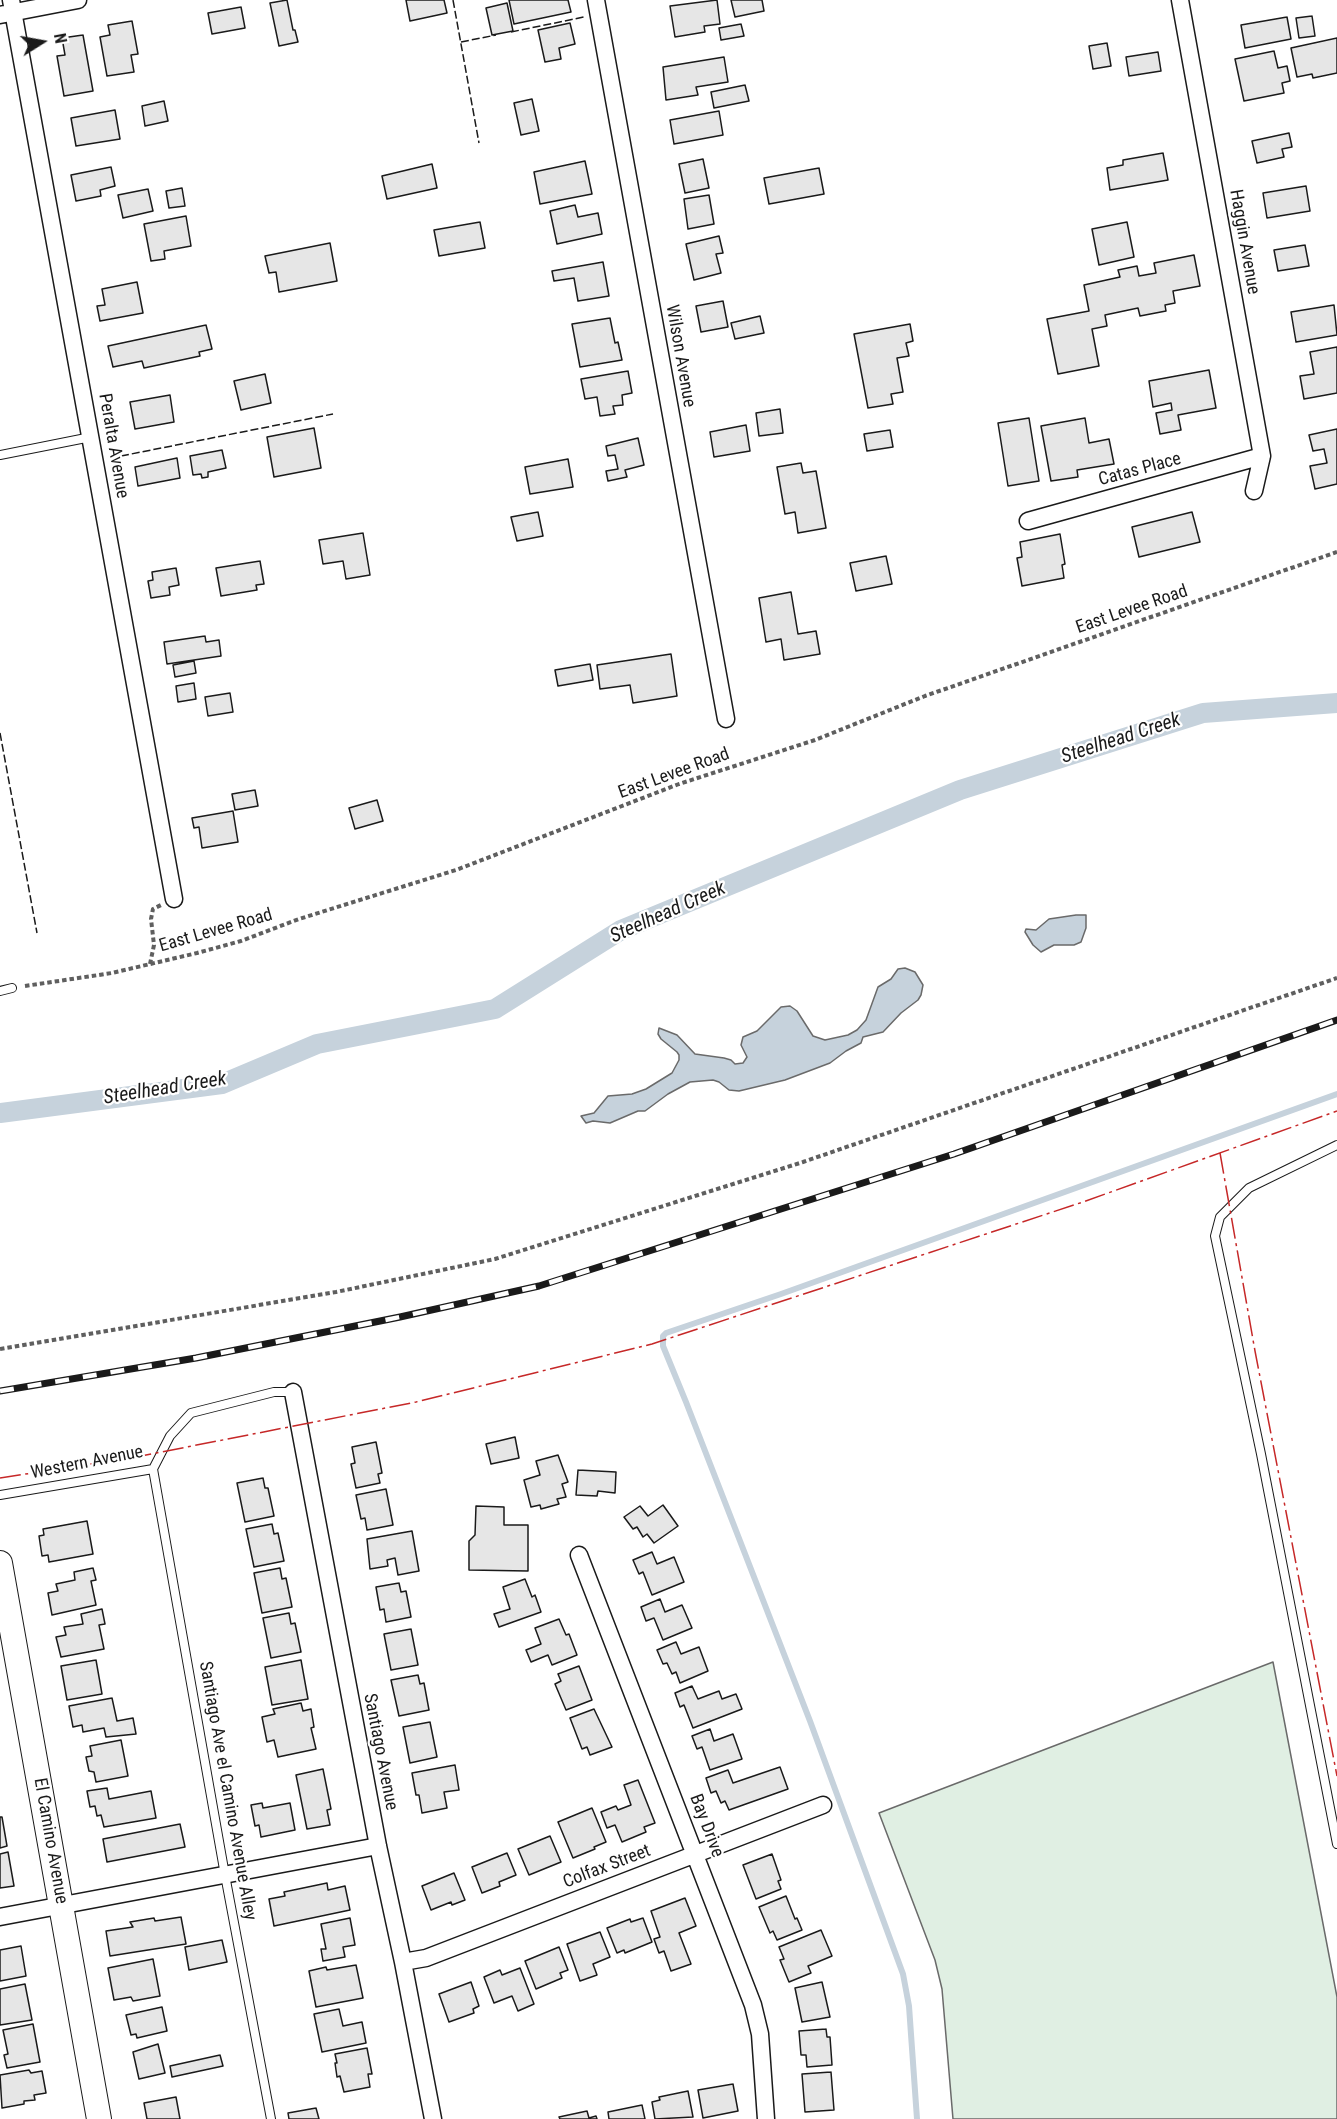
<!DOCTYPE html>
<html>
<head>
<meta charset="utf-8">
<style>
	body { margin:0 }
	#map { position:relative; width:1337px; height:2119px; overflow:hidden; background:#fff; font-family:"Roboto Condensed",sans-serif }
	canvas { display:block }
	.north { position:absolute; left:12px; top:12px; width:60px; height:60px; -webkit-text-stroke:4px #fff; paint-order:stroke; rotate:79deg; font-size:16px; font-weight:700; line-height:24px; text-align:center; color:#1a1a1a }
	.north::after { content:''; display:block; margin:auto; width:21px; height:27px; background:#1a1a1a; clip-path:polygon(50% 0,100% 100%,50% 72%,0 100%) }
</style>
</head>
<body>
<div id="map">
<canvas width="1337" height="2119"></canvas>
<div class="north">N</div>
</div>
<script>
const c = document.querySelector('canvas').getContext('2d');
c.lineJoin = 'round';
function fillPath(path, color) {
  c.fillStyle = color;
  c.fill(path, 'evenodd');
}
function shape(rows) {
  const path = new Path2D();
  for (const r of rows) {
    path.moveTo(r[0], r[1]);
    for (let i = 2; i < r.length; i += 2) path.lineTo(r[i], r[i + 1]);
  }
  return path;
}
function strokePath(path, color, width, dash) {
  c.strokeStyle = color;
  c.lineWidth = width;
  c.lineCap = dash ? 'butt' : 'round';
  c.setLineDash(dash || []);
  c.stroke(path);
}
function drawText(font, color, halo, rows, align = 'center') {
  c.font = font + ' "Roboto Condensed",sans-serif';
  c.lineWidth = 4.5;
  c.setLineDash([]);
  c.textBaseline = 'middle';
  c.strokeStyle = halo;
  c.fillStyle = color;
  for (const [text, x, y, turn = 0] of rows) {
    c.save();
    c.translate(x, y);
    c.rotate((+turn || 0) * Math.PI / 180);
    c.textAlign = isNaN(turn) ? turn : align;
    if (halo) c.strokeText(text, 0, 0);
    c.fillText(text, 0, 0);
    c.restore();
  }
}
const green = shape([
	[1273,1662,1337,1997,1337,2119,953,2119,942,1989,935,1960,879,1813,1273,1662]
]);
fillPath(green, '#e0efe3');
strokePath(green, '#6a6a6a', 1.5);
const water = shape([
	[1076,915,1086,915,1086,928,1081,942,1074,945,1054,945,1041,952,1033,945,1025,932,1026,929,1036,930,1049,919,1076,915],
	[905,968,915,972,923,985,921,995,918,1000,901,1013,883,1032,863,1037,861,1043,846,1051,830,1063,785,1080,739,1091,729,1090,719,1082,713,1080,690,1082,668,1094,645,1111,638,1111,610,1123,593,1121,586,1123,581,1116,594,1113,608,1096,632,1094,646,1089,672,1073,679,1060,679,1055,677,1052,661,1039,658,1034,659,1028,677,1035,695,1054,724,1058,731,1060,735,1064,743,1063,747,1057,741,1045,743,1037,757,1031,781,1007,790,1006,797,1011,813,1036,825,1040,848,1035,857,1030,866,1020,878,987,891,979,898,969,905,968]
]);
fillPath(water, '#c6d2dc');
strokePath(water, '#6a6a6a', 1.5);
strokePath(shape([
	[917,2119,909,2006,903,1974,810,1721,686,1402,663,1346,663,1336,666,1333,781,1294,1337,1094]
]), '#c6d2dc', 6);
strokePath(shape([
	[0,1113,222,1084,317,1044,495,1009,621,930,960,790,1203,713,1337,703]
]), '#c6d2dc', 20);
const building = shape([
	[287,0,293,30,295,30,298,42,279,46,270,3,287,0],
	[406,0,444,0,447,13,410,21,406,0],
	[509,0,568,0,571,12,514,24,509,0],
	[717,0,720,24,704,26,705,32,675,37,670,6,717,0],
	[731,0,762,0,764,11,735,17,731,0],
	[507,3,513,31,492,35,486,8,507,3],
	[241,7,245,28,212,34,208,13,241,7],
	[1312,16,1315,36,1299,38,1296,18,1312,16],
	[1287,17,1291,39,1245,48,1241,25,1287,17],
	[132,21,138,54,131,55,134,72,107,76,100,37,110,35,108,25,132,21],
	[570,23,575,44,559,48,561,59,545,62,538,30,570,23],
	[741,24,744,36,721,40,719,28,741,24],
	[83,35,93,91,64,96,57,56,65,55,62,38,83,35],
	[1337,38,1337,73,1313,78,1312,74,1297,77,1291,48,1337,38],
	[1107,43,1111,66,1093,69,1089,46,1107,43],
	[1274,51,1278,68,1287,66,1290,81,1282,83,1284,93,1244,101,1235,59,1274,51],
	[1158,52,1161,71,1129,76,1126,57,1158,52],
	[724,57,728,82,696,87,698,95,666,100,663,67,724,57],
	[745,85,749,101,714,108,711,92,745,85],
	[532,99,539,131,521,135,514,103,532,99],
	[164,101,168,121,145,126,142,106,164,101],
	[115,110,120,139,76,146,71,118,115,110],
	[719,111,723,135,674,144,670,120,719,111],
	[1289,133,1292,147,1282,149,1284,157,1257,163,1252,141,1289,133],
	[1163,153,1168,180,1110,190,1107,168,1123,165,1123,160,1163,153],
	[703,159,709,188,685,193,679,164,703,159],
	[585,161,592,194,540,204,534,172,585,161],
	[432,164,437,188,387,199,382,176,432,164],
	[111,167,115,186,100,190,101,196,76,201,71,175,111,167],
	[819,168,824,194,769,204,764,178,819,168],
	[1306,186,1310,211,1267,218,1263,193,1306,186],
	[182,188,185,206,169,208,166,191,182,188],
	[148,189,153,211,123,218,118,195,148,189],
	[709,195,714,224,688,229,684,199,709,195],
	[575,205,578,217,598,213,602,234,557,244,550,211,575,205],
	[186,216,191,246,164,251,165,259,151,261,144,224,186,216],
	[480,222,485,248,439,256,434,230,480,222],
	[1127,222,1134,257,1099,265,1092,229,1127,222],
	[719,236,723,253,716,254,721,273,694,280,686,244,719,236],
	[330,243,337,281,279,292,276,272,269,273,265,256,330,243],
	[1305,245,1309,266,1278,271,1274,250,1305,245],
	[1194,255,1200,286,1173,291,1175,303,1165,305,1166,311,1140,316,1138,308,1105,315,1107,326,1092,329,1099,366,1058,374,1047,319,1089,311,1084,285,1120,277,1118,270,1137,266,1139,276,1156,273,1154,263,1194,255],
	[603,262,609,296,578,301,574,278,554,281,552,271,603,262],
	[137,282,143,313,100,321,97,306,105,305,102,289,137,282],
	[723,301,728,327,701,332,696,306,723,301],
	[1334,305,1337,335,1296,342,1291,312,1334,305],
	[760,316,764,333,735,339,731,323,760,316],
	[610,318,615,343,618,342,622,360,580,367,572,324,610,318],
	[910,324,913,341,906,343,909,356,897,358,903,392,891,394,893,404,868,408,854,334,910,324],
	[206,325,212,349,199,352,200,356,144,368,142,361,113,367,108,346,206,325],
	[1337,347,1337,393,1304,399,1300,376,1314,374,1310,352,1337,347],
	[1209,370,1216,408,1178,415,1181,430,1160,434,1156,413,1172,410,1171,403,1153,407,1149,381,1209,370],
	[628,371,632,393,622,395,623,405,613,406,615,414,600,416,597,397,585,399,581,379,628,371],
	[265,374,271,403,241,410,234,381,265,374],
	[170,395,174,422,135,429,130,402,170,395],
	[780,409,783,433,759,436,756,413,780,409],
	[1029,418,1039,481,1008,486,998,423,1029,418],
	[1085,418,1089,443,1109,439,1114,464,1077,470,1078,477,1051,481,1041,426,1085,418],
	[746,425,750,451,714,457,710,432,746,425],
	[314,428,321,468,274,477,267,437,314,428],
	[1337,429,1337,484,1315,489,1310,466,1327,463,1324,449,1313,451,1309,435,1337,429],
	[890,430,893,447,867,451,864,434,890,430],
	[638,438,644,465,625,470,627,477,608,481,606,471,618,469,615,455,608,456,606,446,638,438],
	[222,450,226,468,208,472,208,477,202,478,201,474,193,475,190,456,222,450],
	[177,458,180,478,138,486,135,467,177,458],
	[568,459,573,487,530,494,525,467,568,459],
	[801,463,803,473,816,471,826,528,798,533,795,512,785,514,777,467,801,463],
	[538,512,543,536,517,541,511,517,538,512],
	[1192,512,1200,542,1139,557,1132,527,1192,512],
	[363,533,370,575,346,579,343,561,323,564,319,540,363,533],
	[1060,534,1065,564,1062,565,1064,578,1022,586,1017,558,1022,557,1020,542,1060,534],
	[886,556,892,584,856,591,850,563,886,556],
	[260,561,264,584,256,585,257,590,221,596,216,568,260,561],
	[176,568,179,585,169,587,170,595,151,598,148,581,153,580,152,572,176,568],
	[791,592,798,634,816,631,820,654,784,660,781,639,766,642,759,598,791,592],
	[205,636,206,642,219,640,221,656,167,664,164,642,205,636],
	[671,654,677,696,633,703,630,685,600,689,597,665,671,654],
	[194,661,196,673,175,677,173,665,194,661],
	[590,664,593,680,558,686,555,670,590,664],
	[194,683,196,699,178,702,176,686,194,683],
	[230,693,233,712,208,716,205,697,230,693],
	[255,790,258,806,235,810,232,794,255,790],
	[377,800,383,821,355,829,349,808,377,800],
	[233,811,238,842,202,848,199,827,194,828,192,818,233,811],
	[515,1437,519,1458,491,1464,486,1444,515,1437],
	[376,1442,382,1473,378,1474,380,1483,356,1488,351,1464,355,1463,352,1447,376,1442],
	[558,1455,568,1482,562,1484,566,1497,557,1499,559,1504,541,1509,540,1505,531,1507,524,1480,540,1475,536,1461,558,1455],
	[578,1470,616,1472,615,1493,598,1491,597,1496,576,1495,578,1470],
	[263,1478,265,1488,268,1488,274,1516,245,1522,237,1483,263,1478],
	[386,1489,393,1525,367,1530,365,1518,361,1519,356,1495,386,1489],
	[663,1505,678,1526,654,1543,647,1534,643,1537,637,1527,633,1529,624,1517,640,1506,648,1516,663,1505],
	[476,1506,504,1507,504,1525,528,1525,528,1571,469,1570,469,1541,475,1535,476,1506],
	[87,1521,93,1554,49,1562,48,1555,42,1556,39,1536,44,1535,43,1529,87,1521],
	[272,1524,274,1534,278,1533,284,1561,254,1567,246,1529,272,1524],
	[412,1531,419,1571,398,1575,395,1558,387,1560,388,1566,370,1569,367,1539,412,1531],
	[652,1552,657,1564,674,1557,684,1582,652,1595,643,1572,639,1574,633,1560,652,1552],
	[93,1568,96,1580,91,1581,96,1605,52,1615,48,1593,58,1591,56,1584,75,1580,74,1572,93,1568],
	[280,1568,282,1579,286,1578,292,1607,262,1613,254,1573,280,1568],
	[525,1579,532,1597,535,1595,541,1612,499,1627,494,1614,510,1609,503,1587,525,1579],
	[399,1583,401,1592,406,1591,411,1617,386,1622,384,1609,380,1610,376,1587,399,1583],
	[660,1599,665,1612,682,1605,692,1628,663,1640,654,1618,646,1621,641,1607,660,1599],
	[102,1609,105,1624,99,1625,104,1649,61,1657,56,1637,66,1635,64,1627,83,1624,81,1614,102,1609],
	[289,1613,291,1624,295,1623,301,1652,271,1658,263,1618,289,1613],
	[559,1619,566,1635,569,1634,577,1655,552,1665,548,1655,531,1662,526,1650,541,1644,535,1628,559,1619],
	[411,1629,418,1665,391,1670,384,1634,411,1629],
	[676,1642,681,1654,699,1647,708,1671,680,1683,676,1672,672,1674,667,1663,663,1664,657,1650,676,1642],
	[96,1660,102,1694,67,1700,61,1666,96,1660],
	[301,1660,308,1699,272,1705,265,1667,301,1660],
	[579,1666,592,1700,566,1710,555,1684,561,1681,558,1674,579,1666],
	[418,1675,420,1684,424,1683,429,1710,399,1716,391,1680,418,1675],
	[692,1686,698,1699,719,1691,722,1699,736,1694,742,1709,693,1728,684,1705,680,1707,675,1693,692,1686],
	[112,1698,117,1721,133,1718,136,1734,106,1737,104,1728,83,1732,82,1725,73,1727,69,1706,112,1698],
	[301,1703,303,1711,311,1709,314,1727,311,1728,316,1749,278,1757,274,1740,267,1742,262,1717,275,1714,273,1709,301,1703],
	[594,1709,612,1747,590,1755,587,1747,582,1749,570,1718,594,1709],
	[430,1722,437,1757,410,1763,403,1727,430,1722],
	[710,1729,714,1741,733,1734,742,1759,710,1770,702,1747,697,1749,692,1736,710,1729],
	[121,1740,128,1776,96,1782,94,1772,89,1771,86,1757,92,1756,90,1746,121,1740],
	[455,1765,459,1790,444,1792,447,1808,422,1813,419,1795,416,1795,412,1773,455,1765],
	[780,1767,788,1789,729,1810,725,1801,721,1803,716,1791,711,1793,706,1778,728,1770,733,1783,780,1767],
	[323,1769,331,1809,327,1810,330,1825,307,1829,296,1775,323,1769],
	[638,1780,655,1823,644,1827,646,1832,622,1842,615,1825,607,1828,601,1812,616,1806,618,1810,631,1805,624,1785,638,1780],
	[107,1788,109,1799,151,1791,156,1818,104,1827,101,1815,97,1816,95,1806,90,1807,87,1791,107,1788],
	[262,1803,263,1808,290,1803,295,1830,261,1837,259,1825,255,1826,251,1805,262,1803],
	[592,1808,606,1842,594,1847,595,1849,573,1858,558,1822,592,1808],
	[0,1817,2,1817,7,1846,0,1848,0,1817],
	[180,1824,185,1847,107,1862,103,1839,180,1824],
	[550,1836,561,1862,529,1875,518,1849,550,1836],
	[8,1852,14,1886,0,1888,0,1854,8,1852],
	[507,1853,516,1875,499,1882,500,1886,482,1893,472,1867,507,1853],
	[772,1854,781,1880,778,1881,781,1889,756,1899,743,1865,772,1854],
	[454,1873,465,1900,452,1905,451,1902,431,1910,422,1886,454,1873],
	[327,1883,328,1890,345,1886,350,1910,274,1926,269,1899,285,1896,284,1892,327,1883],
	[786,1896,795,1919,797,1918,802,1930,777,1940,773,1931,770,1933,759,1907,786,1896],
	[685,1898,696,1926,679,1933,691,1964,671,1971,664,1951,659,1953,654,1939,660,1937,651,1911,685,1898],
	[181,1917,186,1944,110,1956,106,1931,133,1927,130,1922,154,1918,155,1921,181,1917],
	[350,1918,355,1945,343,1947,345,1957,323,1961,321,1949,326,1949,321,1924,350,1918],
	[643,1918,652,1942,625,1953,624,1950,617,1953,607,1928,630,1919,631,1922,643,1918],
	[821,1930,832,1956,808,1966,811,1973,789,1982,780,1960,784,1959,779,1947,821,1930],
	[600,1932,610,1957,593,1964,597,1975,580,1981,567,1944,600,1932],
	[222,1940,227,1962,189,1970,185,1947,222,1940],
	[21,1946,26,1976,0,1981,0,1950,21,1946],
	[559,1947,568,1970,560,1973,562,1978,536,1989,525,1961,559,1947],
	[153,1959,160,1996,133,2001,131,1997,114,2000,108,1968,153,1959],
	[356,1965,363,1998,316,2007,309,1971,326,1967,327,1970,356,1965],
	[520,1968,534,2004,518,2011,512,1996,494,2003,484,1977,500,1970,502,1975,520,1968],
	[471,1982,479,2006,473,2009,474,2013,449,2022,439,1994,471,1982],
	[822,1982,830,2017,802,2022,795,1988,822,1982],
	[25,1984,32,2020,0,2025,0,1989,25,1984],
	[162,2007,167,2031,137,2038,136,2034,131,2035,126,2015,162,2007],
	[339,2009,343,2026,362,2022,366,2043,322,2052,314,2014,339,2009],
	[33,2024,40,2062,7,2068,4,2055,8,2054,3,2030,33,2024],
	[826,2029,827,2037,830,2037,832,2065,807,2067,806,2055,801,2055,799,2031,826,2029],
	[158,2044,165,2073,139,2079,133,2052,158,2044],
	[367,2048,372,2074,368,2074,370,2087,344,2092,340,2076,337,2077,335,2063,337,2063,335,2054,367,2048],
	[220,2055,223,2066,172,2077,170,2066,220,2055],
	[29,2070,31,2073,42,2071,46,2093,34,2095,35,2100,24,2101,24,2104,2,2108,0,2075,29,2070],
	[831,2072,834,2110,805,2112,802,2074,831,2072],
	[733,2084,738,2111,703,2118,698,2090,733,2084],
	[688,2091,693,2117,655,2119,652,2102,660,2100,659,2097,688,2091],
	[176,2097,180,2119,147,2119,144,2103,176,2097],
	[642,2105,645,2119,609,2119,608,2112,642,2105],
	[316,2108,319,2119,289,2119,288,2113,316,2108],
	[587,2111,589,2118,596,2116,597,2119,560,2119,559,2117,587,2111]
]);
fillPath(building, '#e6e6e6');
strokePath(building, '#1a1a1a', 1.5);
const lane = shape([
	[0,455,91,437],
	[0,991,12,988],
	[1337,1145,1249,1188,1220,1217,1215,1236,1261,1454,1337,1844],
	[153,1469,225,1875,271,2119],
	[0,1495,153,1469,170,1436,191,1413,274,1392,293,1392]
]);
const street = shape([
	[11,0,174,899],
	[596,0,726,719],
	[1180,0,1262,456,1254,491],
	[0,15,78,0],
	[1028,521,1262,456],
	[293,1392,378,1846,403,1962,433,2119],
	[579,1555,753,2005,760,2034,766,2119],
	[0,1917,378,1846],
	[403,1962,426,1958,823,1805]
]);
const secondary = shape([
	[0,1563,99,2119]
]);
strokePath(lane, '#1a1a1a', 10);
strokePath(street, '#1a1a1a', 19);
strokePath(secondary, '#1a1a1a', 26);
strokePath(shape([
	[150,964,154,945,151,919,153,909,161,905],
	[25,986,112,973,197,953,241,941,299,919,456,870,679,784,815,740,925,696,1337,552],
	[0,1349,336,1292,495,1259,803,1162,1337,978]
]), '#5f5f5f', 4, [4.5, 3]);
strokePath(lane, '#fff', 8);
strokePath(street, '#fff', 16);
strokePath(secondary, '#fff', 24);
const rail = shape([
	[0,1391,196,1358,400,1317,539,1286,954,1154,1337,1020]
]);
strokePath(rail, '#1a1a1a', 7);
strokePath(rail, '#fff', 4.5, [14]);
strokePath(shape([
	[453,0,479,143],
	[511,32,584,17],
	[461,42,496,35],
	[121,456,333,414],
	[0,733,37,933]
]), '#1a1a1a', 1.5, [8, 3]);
strokePath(shape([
	[1220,1153,1255,1351,1337,1776],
	[0,1478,136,1457,416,1402,652,1344,1083,1202,1337,1111]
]), '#c62828', 1.5, [21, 4.5, 3, 4.5]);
drawText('18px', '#1a1a1a', '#fff', [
	["Haggin Avenue",1244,242,80],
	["Wilson Avenue",680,356,80],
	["Peralta Avenue",113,446,80],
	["Catas Place",1140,470,-15],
	["East Levee Road",1132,610,-19],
	["East Levee Road",674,774,-20],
	["East Levee Road",216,931,-16],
	["Western Avenue",87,1463,-11],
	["Santiago Avenue",380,1752,79],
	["Santiago Ave el Camino Avenue Alley",227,1791,80],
	["Bay Drive",706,1826,69],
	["El Camino Avenue",50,1841,80],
	["Colfax Street",607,1867,-21]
]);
drawText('italic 20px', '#1a1a1a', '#fff', [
	["Steelhead Creek",1121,739,-18],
	["Steelhead Creek",668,913,-24],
	["Steelhead Creek",165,1089,-9]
]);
</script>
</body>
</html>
